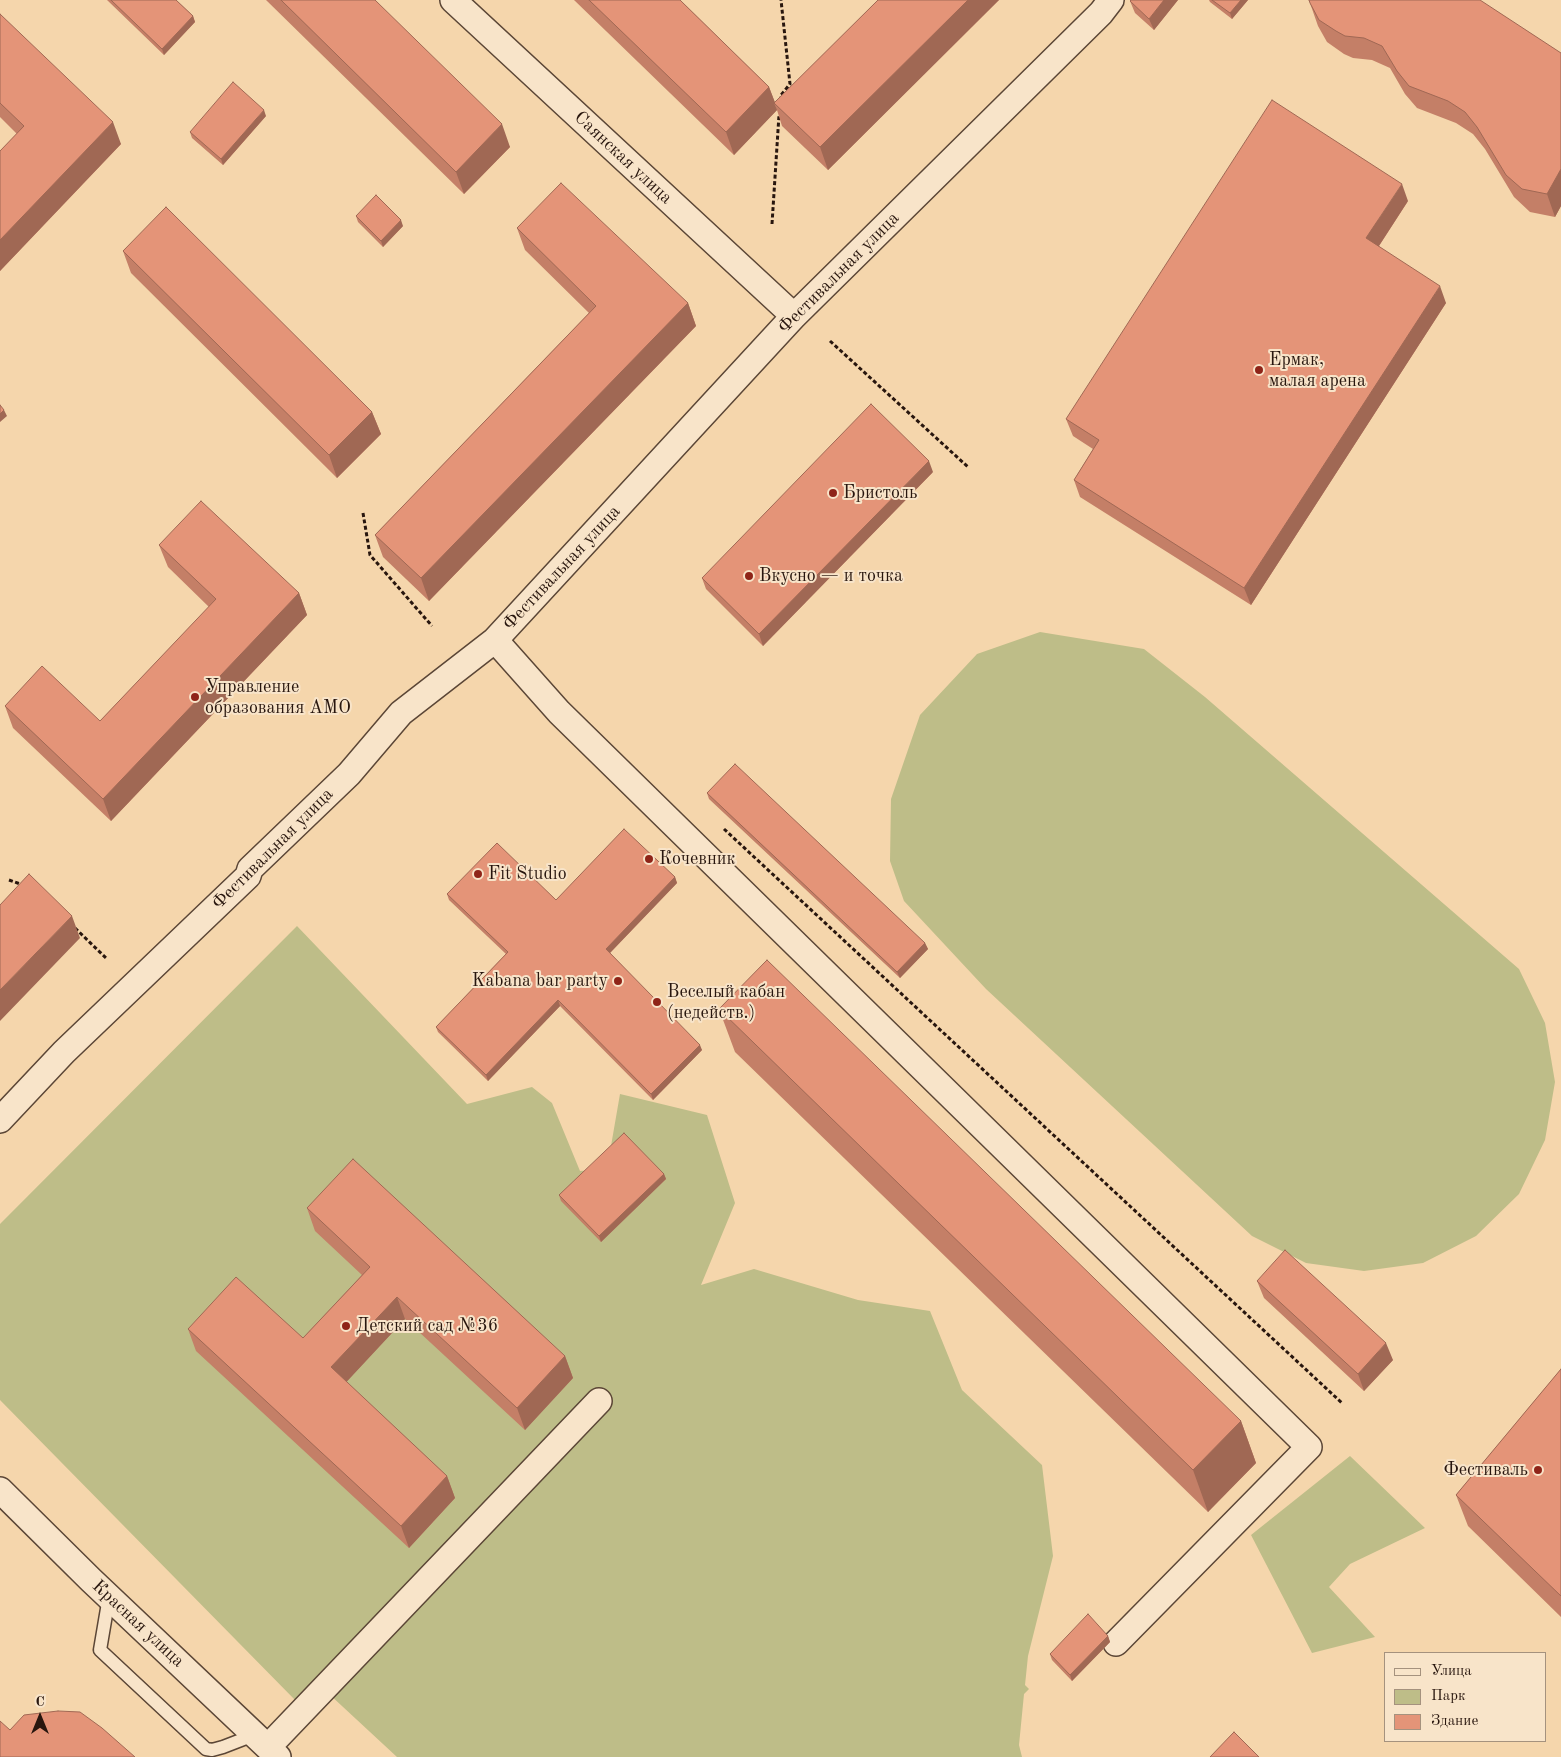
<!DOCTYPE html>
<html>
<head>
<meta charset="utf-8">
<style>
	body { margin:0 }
	#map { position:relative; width:1561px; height:1757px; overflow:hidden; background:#f5d6ac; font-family:"Old Standard TT",serif }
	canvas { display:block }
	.legend { position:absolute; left:1384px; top:1652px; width:162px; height:90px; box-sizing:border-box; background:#f8e4c9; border:1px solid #a5927e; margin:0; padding:6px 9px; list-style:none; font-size:15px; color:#28160e }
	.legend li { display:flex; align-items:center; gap:10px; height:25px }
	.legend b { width:25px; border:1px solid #a5927e }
	.north { position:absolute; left:15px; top:1692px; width:50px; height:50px; -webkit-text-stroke:4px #f8e4c9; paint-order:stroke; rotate:0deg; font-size:14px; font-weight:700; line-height:20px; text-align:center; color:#28160e }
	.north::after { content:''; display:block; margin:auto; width:18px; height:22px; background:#28160e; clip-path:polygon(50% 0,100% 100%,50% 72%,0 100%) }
</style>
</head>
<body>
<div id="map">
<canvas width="1561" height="1757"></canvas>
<ul class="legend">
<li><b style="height:6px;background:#f8e4c9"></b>Улица</li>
<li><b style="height:14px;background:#bebd88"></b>Парк</li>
<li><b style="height:14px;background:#e49478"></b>Здание</li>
</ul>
<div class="north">С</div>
</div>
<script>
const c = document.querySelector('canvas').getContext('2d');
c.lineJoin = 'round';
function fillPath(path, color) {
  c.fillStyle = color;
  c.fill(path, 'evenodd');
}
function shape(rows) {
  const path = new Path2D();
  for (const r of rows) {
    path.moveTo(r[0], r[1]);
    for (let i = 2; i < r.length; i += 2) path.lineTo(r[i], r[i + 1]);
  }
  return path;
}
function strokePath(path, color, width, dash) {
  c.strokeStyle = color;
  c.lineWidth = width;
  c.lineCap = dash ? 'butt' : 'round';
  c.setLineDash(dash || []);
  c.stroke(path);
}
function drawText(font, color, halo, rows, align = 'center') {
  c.font = font + ' "Old Standard TT",serif';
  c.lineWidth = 4;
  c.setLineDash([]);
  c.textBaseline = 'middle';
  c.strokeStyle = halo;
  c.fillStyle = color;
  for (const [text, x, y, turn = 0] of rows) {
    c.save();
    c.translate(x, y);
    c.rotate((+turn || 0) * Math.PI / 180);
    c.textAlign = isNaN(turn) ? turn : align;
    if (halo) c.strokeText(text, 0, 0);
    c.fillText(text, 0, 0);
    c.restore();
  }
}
fillPath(shape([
	[1040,632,1144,649,1205,697,1519,969,1545,1023,1555,1082,1545,1140,1519,1194,1476,1236,1423,1263,1364,1271,1306,1263,1252,1236,986,989,904,901,890,861,891,799,920,715,977,654],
	[297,926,467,1104,532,1087,552,1103,580,1171,607,1169,620,1094,707,1115,735,1203,701,1285,754,1269,858,1300,930,1311,962,1390,1042,1465,1053,1556,1028,1656,1025,1685,1029,1689,1024,1694,1019,1745,1022,1757,397,1757,315,1681,296,1701,0,1400,0,1224],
	[1350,1456,1425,1528,1350,1564,1329,1587,1375,1637,1312,1653,1251,1535]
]), '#bebd88');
const service = shape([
	[109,1597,100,1650,206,1749,212,1750,223,1747,254,1735]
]);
const minor = shape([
	[453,0,794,316],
	[495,640,559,712,1309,1447,1116,1643],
	[0,1120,64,1052,248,876,250,869,349,774,401,713,495,640,794,316,1101,13,1111,0],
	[0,1490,91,1580,278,1757],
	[268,1747,599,1401]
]);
strokePath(service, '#5b4636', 15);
strokePath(minor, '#5b4636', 28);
strokePath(shape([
	[780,101,781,95,790,84,781,0],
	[772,224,779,115],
	[830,341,968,467],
	[363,513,370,555,432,626],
	[724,829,1343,1404],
	[9,880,23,885],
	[75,928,106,958]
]), '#28160e', 3, [4, 2.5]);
strokePath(service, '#f8e4c9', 12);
strokePath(minor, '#f8e4c9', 25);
fillPath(shape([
	[107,0,176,0,193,16,195,22,164,55],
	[266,0,375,0,510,147,464,194],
	[574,0,680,0,769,87,775,103,878,0,999,0,828,170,782,126,777,110,734,155],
	[1178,0,1154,30,1135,13,1130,1],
	[1209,0,1248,0,1232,19,1210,2],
	[1310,3,1561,53,1561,206,1555,217,1530,212,1514,197,1485,149,1473,134,1456,123,1417,108,1405,94,1390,68,1372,60,1353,58,1344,54,1327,42,1318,26],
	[0,14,121,144,0,271,0,151,17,134,0,117],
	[266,116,223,165,192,138,190,132],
	[1408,201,1379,246,1446,303,1251,605,1080,497,1074,480,1093,449,1073,436,1066,419],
	[356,216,403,226,383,247,358,222],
	[517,228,688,303,696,326,429,601,383,557,375,535,589,313,525,250],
	[123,251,372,412,381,434,337,478,131,273],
	[933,472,763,646,706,589,702,578],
	[159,545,299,593,307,615,111,821,13,728,5,706,100,721,209,607,168,567],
	[707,793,925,943,928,949,900,978,709,799],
	[675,877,677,883,610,953,702,1050,653,1100,560,1006,488,1081,438,1032,436,1027,506,954,449,900,447,894,556,900],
	[719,1009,1241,1421,1256,1463,1208,1512,735,1052],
	[664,1174,666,1179,601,1242,561,1201,559,1195],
	[307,1208,565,1356,573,1378,525,1430,405,1319,346,1382,447,1476,455,1498,409,1548,196,1351,188,1329,303,1338,362,1275,315,1231],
	[1257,1281,1393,1360,1364,1391,1264,1298],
	[1561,1369,1561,1617,1468,1526,1456,1495],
	[1108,1636,1110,1642,1072,1681,1052,1660,1050,1654]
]), '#c47f67');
fillPath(shape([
	[968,0,999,0,828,170,820,147],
	[1164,0,1178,0,1154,30,1149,19],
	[1241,0,1248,0,1232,19,1230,13],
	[193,16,195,22,164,55,162,49],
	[769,87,776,105,774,103,777,110,734,155,726,132],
	[264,110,266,116,223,165,221,159],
	[113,122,121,144,0,271,0,240],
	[502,124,510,147,464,194,456,172],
	[1561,169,1561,206,1555,217,1547,194],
	[1402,184,1408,201,1373,255,1366,238],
	[401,220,403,226,383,247,381,241],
	[1440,286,1446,303,1251,605,1244,588],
	[688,303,696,326,429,601,421,578],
	[4,410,7,416,0,422,0,414],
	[372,412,381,434,337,478,329,455],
	[929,461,933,472,763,646,759,634],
	[299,593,307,615,111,821,103,799],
	[675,877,677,883,608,955,606,949],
	[72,916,80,938,0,1021,0,990],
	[925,943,928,949,900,978,897,972],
	[558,1000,560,1006,488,1081,486,1075],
	[700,1045,702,1050,653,1100,651,1094],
	[664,1174,666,1179,601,1242,599,1236],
	[397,1297,405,1319,339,1390,331,1367],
	[1386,1343,1393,1360,1364,1391,1358,1374],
	[565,1356,573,1378,525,1430,517,1408],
	[1241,1421,1256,1463,1208,1512,1193,1470],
	[447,1476,455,1498,409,1548,401,1526],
	[1108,1636,1110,1642,1072,1681,1070,1675]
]), '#a06854');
const building = shape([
	[111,0,176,0,193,16,162,49,111,0],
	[281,0,375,0,502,124,456,172,281,0],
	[589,0,680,0,769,87,726,132,589,0],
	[878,0,968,0,820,147,774,103,878,0],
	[1131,0,1164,0,1149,19,1130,1,1131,0],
	[1212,0,1241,0,1230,13,1212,0],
	[1309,0,1480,0,1561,53,1561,169,1547,194,1522,189,1506,175,1477,127,1465,112,1448,101,1409,86,1397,71,1382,46,1364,38,1345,36,1336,31,1319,20,1310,3,1309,0],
	[0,14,113,122,0,240,0,151,24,126,0,103,0,14],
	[233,82,264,110,221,159,190,132,233,82],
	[1272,100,1402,184,1366,238,1440,286,1244,588,1074,480,1099,440,1066,419,1272,100],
	[561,183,688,303,421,578,375,535,596,306,517,228,561,183],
	[376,195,401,220,381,241,356,216,376,195],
	[166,207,372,412,329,455,123,251,166,207],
	[871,404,929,461,759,634,702,578,871,404],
	[0,405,4,410,0,414,0,405],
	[201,501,299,593,103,799,5,706,42,666,100,721,216,599,159,545,201,501],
	[735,764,925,943,897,972,707,793,735,764],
	[624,829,675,877,606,949,700,1045,651,1094,558,1000,486,1075,436,1027,508,952,447,894,497,843,556,900,624,829],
	[29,874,72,916,0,990,0,905,29,874],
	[767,960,1241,1421,1193,1470,719,1009,767,960],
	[624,1133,664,1174,599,1236,559,1195,624,1133],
	[353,1159,565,1356,517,1408,397,1297,331,1367,447,1476,401,1526,188,1329,236,1277,303,1338,370,1267,307,1208,353,1159],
	[1285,1250,1386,1343,1358,1374,1257,1281,1285,1250],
	[1561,1369,1561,1596,1456,1495,1561,1369],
	[1088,1614,1108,1636,1070,1675,1050,1654,1088,1614],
	[58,1711,80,1712,102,1728,135,1757,0,1757,0,1721,10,1730,24,1715,58,1711],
	[1234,1732,1259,1757,1210,1757,1234,1732]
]);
fillPath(building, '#e49478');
strokePath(building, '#a06854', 1);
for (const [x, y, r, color] of [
	[1259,370,5,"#8f2418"],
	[833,493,5,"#8f2418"],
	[749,576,5,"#8f2418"],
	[195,697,5,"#8f2418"],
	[649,859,5,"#8f2418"],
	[478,874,5,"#8f2418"],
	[618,981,5,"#8f2418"],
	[657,1002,5,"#8f2418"],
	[346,1326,5,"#8f2418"],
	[1538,1470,5,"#8f2418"]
]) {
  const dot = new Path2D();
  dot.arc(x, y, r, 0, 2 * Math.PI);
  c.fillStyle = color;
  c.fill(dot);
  strokePath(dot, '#f8e4c9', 2);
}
drawText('18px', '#28160e', '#f8e4c9', [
	["Саянская улица",623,158,43],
	["Фестивальная улица",839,273,-45],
	["Фестивальная улица",562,568,-47],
	["Фестивальная улица",273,849,-45],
	["Красная улица",138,1624,43]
]);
drawText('18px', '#28160e', '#f8e4c9', [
	["Ермак,",1269,360],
	["малая арена",1269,381],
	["Бристоль",843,493],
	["Вкусно — и точка",759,576],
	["Управление",205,687],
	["образования АМО",205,708],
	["Кочевник",659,859],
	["Fit Studio",488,874],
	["Kabana bar party",608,981,"right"],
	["Веселый кабан",667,992],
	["(недейств.)",667,1013],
	["Детский сад №36",356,1326],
	["Фестиваль",1528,1470,"right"]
], 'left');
</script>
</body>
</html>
